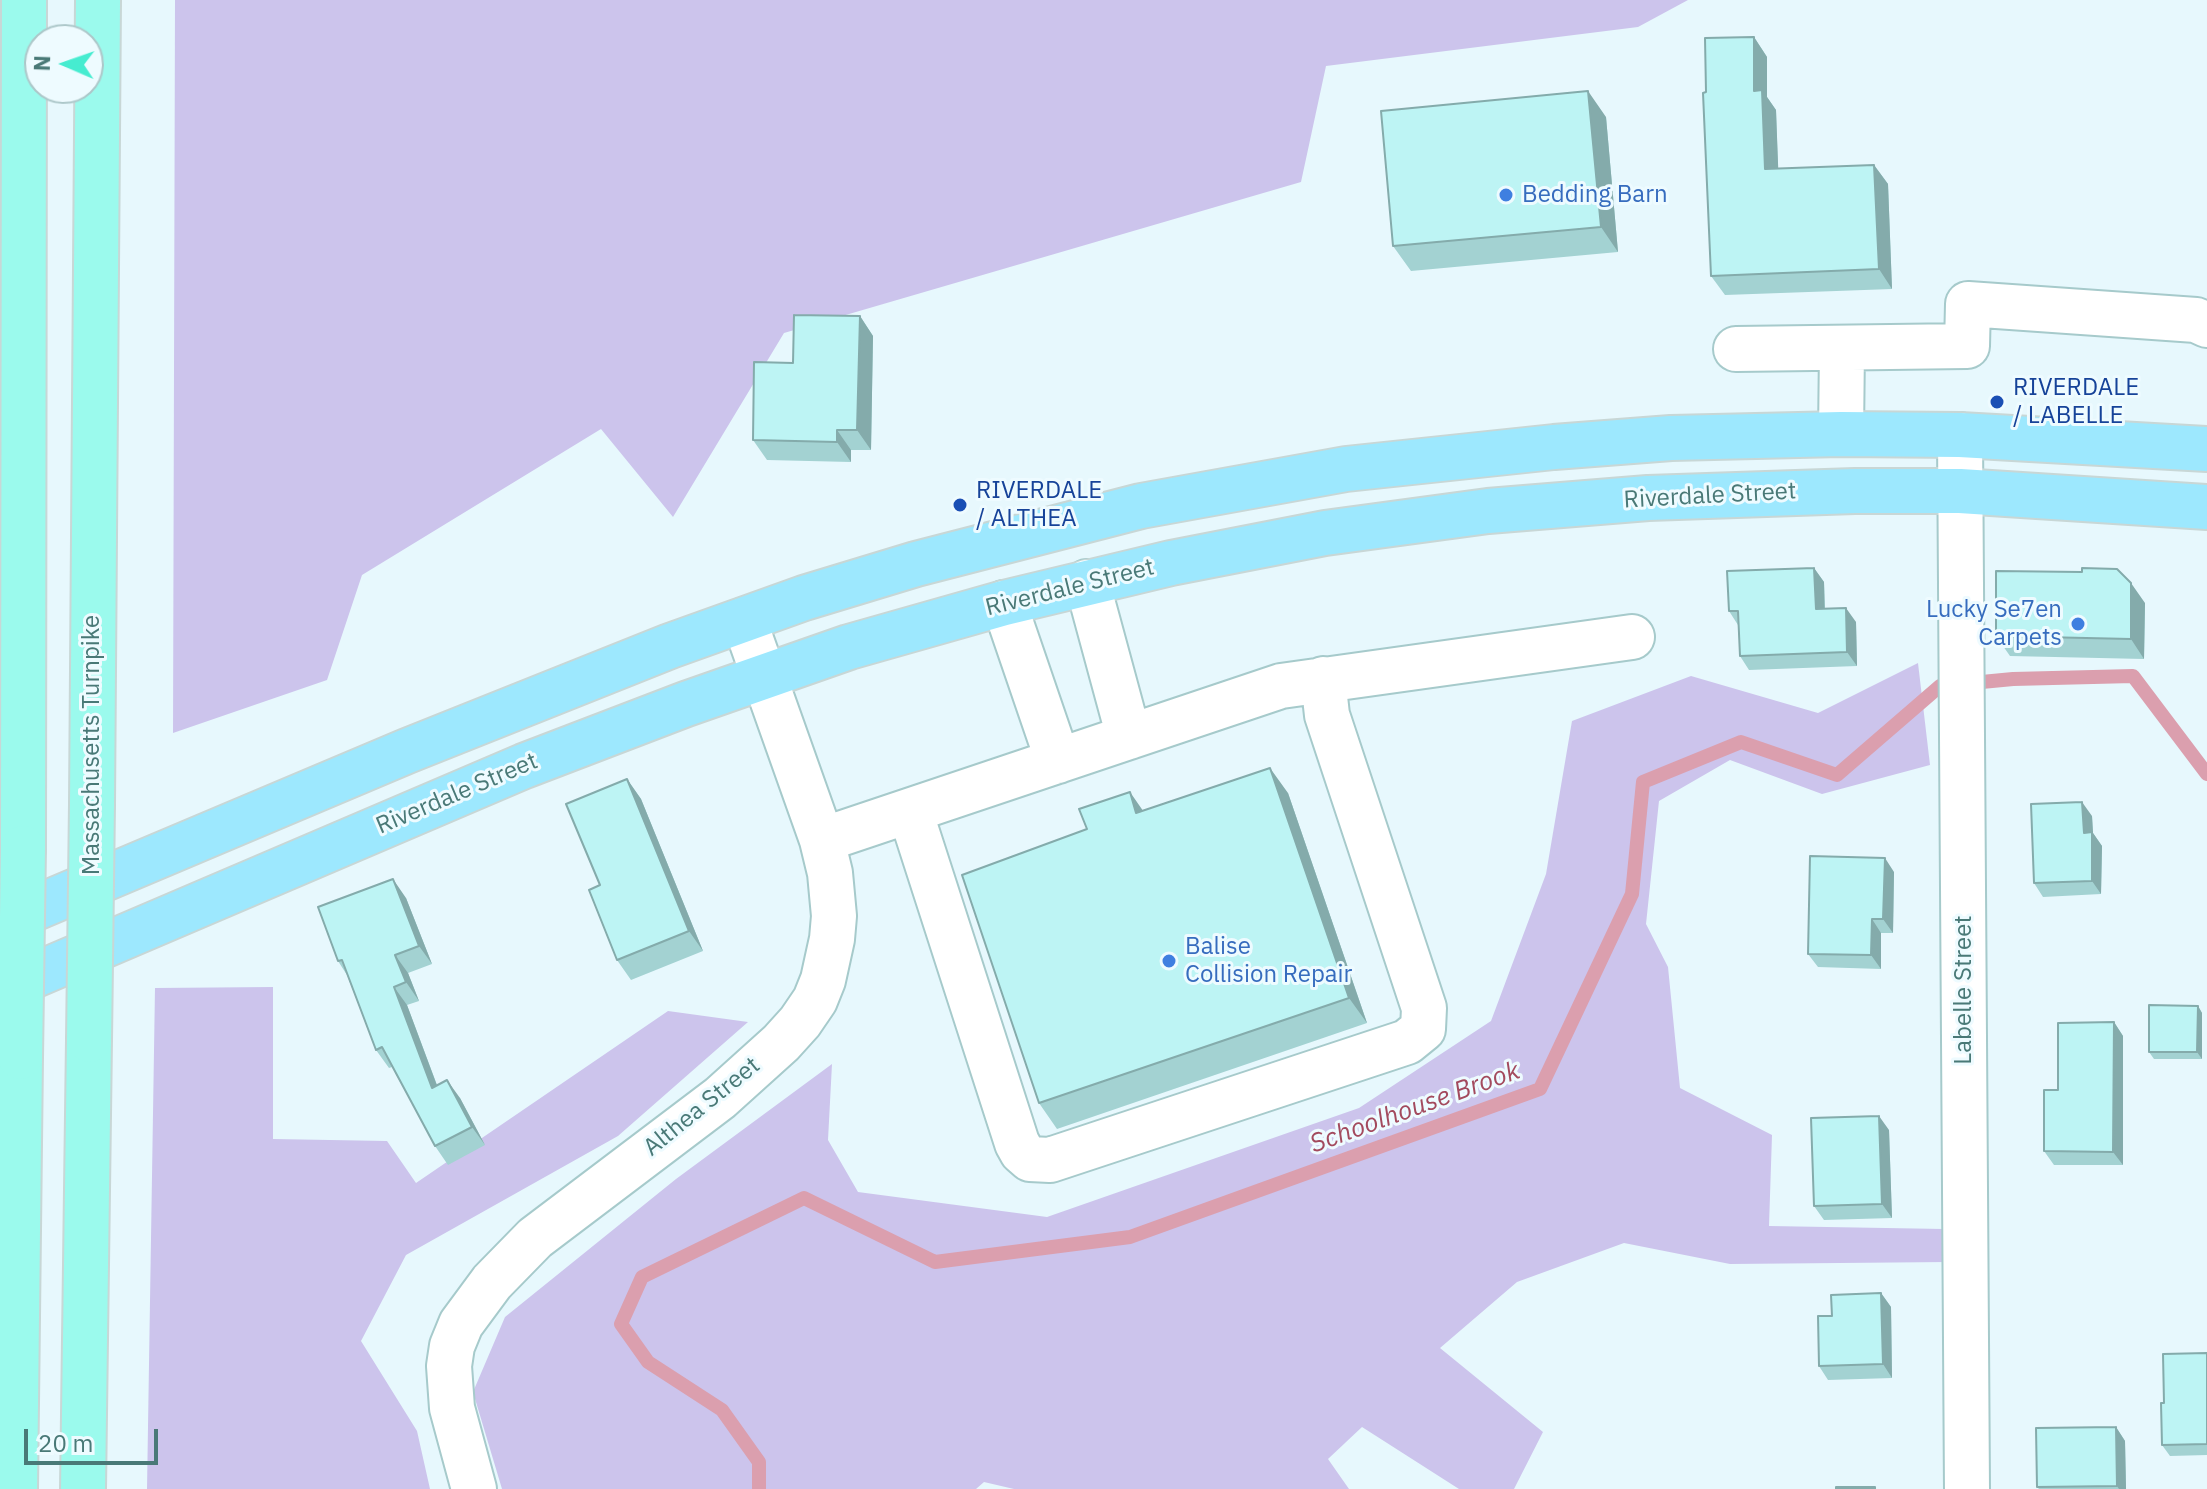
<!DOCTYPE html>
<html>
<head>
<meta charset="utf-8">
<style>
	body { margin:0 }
	#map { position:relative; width:2207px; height:1489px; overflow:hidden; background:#e7f8fd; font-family:"IBM Plex Sans",sans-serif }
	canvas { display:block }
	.north { position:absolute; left:24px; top:24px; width:80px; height:80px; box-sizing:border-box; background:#eefbff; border:2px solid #acc7c9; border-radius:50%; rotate:272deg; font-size:22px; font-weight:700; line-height:32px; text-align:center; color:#497977 }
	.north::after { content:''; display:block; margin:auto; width:28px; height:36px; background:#46ecd0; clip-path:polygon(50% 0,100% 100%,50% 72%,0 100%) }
	.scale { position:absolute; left:24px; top:1429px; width:134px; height:36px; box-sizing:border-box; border:4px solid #497977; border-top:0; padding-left:10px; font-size:24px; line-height:28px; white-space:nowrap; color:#497977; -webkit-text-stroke:6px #eefbff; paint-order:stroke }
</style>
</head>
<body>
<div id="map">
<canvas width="2207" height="1489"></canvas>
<div class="north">N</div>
<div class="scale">20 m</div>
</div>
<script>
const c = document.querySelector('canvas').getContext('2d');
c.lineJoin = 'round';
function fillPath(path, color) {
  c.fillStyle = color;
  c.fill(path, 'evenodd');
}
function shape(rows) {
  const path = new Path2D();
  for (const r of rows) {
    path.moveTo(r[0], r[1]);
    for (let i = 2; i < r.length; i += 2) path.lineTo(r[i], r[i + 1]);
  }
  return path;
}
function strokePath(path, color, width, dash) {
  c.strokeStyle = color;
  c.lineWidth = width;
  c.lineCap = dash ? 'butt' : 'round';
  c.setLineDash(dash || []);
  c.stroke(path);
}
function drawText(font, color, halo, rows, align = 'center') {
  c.font = font + ' "IBM Plex Sans",sans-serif';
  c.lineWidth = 6;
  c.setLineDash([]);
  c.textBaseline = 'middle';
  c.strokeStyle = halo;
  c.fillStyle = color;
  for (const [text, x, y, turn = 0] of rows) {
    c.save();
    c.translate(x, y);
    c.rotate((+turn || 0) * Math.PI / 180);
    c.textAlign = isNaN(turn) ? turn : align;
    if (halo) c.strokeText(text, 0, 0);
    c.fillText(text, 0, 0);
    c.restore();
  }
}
fillPath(shape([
	[175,0,1688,0,1638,27,1326,66,1301,182,784,333,673,517,601,429,362,575,327,680,173,733],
	[1918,663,1930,765,1822,794,1730,760,1659,801,1646,924,1668,967,1680,1088,1772,1135,1769,1226,1944,1229,1948,1262,1730,1264,1624,1243,1517,1282,1440,1348,1543,1432,1514,1489,1459,1489,1362,1427,1328,1459,1349,1489,1014,1489,984,1482,976,1489,502,1489,473,1392,505,1317,676,1179,832,1064,828,1140,858,1192,1047,1217,1359,1108,1491,1021,1546,874,1572,721,1691,676,1818,713],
	[273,987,273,1139,387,1141,416,1183,668,1011,748,1022,618,1136,406,1255,361,1341,417,1431,430,1489,147,1489,155,988]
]), '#ccc4ec');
strokePath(shape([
	[759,1489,759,1462,722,1410,648,1362,621,1324,642,1277,804,1198,935,1262,1130,1237,1540,1089,1632,894,1643,782,1741,742,1837,775,1940,686,2013,679,2133,676,2207,774]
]), '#db9fae', 14);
const minor = shape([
	[1736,349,1967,346,1968,304,2196,320,2207,325],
	[1841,434,1842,348],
	[1960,435,1967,1489],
	[1087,582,1129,737],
	[1004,603,1058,761],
	[910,811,1017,1143,1022,1152,1030,1159,1050,1160,1407,1042,1423,1029,1424,1008,1327,715,1323,679],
	[822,840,1281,686,1632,637],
	[474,1489,452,1408,449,1366,452,1346,461,1324,492,1282,535,1238,720,1098,781,1043,800,1022,815,1000,823,980,832,939,834,916,830,873,822,840,744,620]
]);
const major = shape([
	[0,923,407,751,670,646,804,598,916,564,1141,506,1346,469,1554,447,1671,438,1841,434,1960,435,2207,449],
	[0,990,524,766,686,704,849,647,1004,603,1171,563,1325,533,1488,511,1648,498,1855,491,1960,491,2207,507]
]);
const highway = shape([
	[92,804,98,0],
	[23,848,24,0],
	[15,1489,20,1057],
	[83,1489,89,1040]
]);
strokePath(minor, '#a6cacb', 48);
strokePath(major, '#c8d7d6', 48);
strokePath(highway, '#c8d7d6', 48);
strokePath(minor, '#fff', 44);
strokePath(major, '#9de8fe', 44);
strokePath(highway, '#9bfaed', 44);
const highwayBridge = shape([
	[89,1040,92,804],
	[20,1057,23,848]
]);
strokePath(highwayBridge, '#c8d7d6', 48, []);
strokePath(highwayBridge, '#9bfaed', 44);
fillPath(shape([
	[1754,37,1767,57,1767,97,1776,110,1778,169,1874,165,1888,184,1892,289,1725,295,1711,276,1706,92],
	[1606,117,1618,252,1411,271,1393,246],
	[860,316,873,336,871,450,851,450,851,462,767,460,753,440,793,363],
	[1814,568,1824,582,1825,609,1856,622,1857,666,1749,670,1740,656,1738,625,1729,611],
	[2145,603,2144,659,2010,656,1996,636],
	[627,779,641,799,703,951,631,980,617,960,600,885],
	[1288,793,1367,1023,1057,1129,1039,1103,1143,811],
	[2092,816,2093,833,2102,846,2101,894,2043,897,2034,883],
	[1894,872,1893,933,1881,933,1881,969,1818,967,1808,954],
	[406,898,432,964,408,973,419,1001,407,1005,437,1085,460,1098,485,1145,448,1165,435,1146,392,1067,389,1068,376,1050,347,975,338,961],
	[2198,1006,2202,1013,2202,1059,2154,1059,2149,1052],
	[2114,1022,2123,1036,2123,1165,2054,1165,2044,1151,2058,1090],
	[1889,1130,1892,1218,1824,1220,1814,1206],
	[1881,1293,1891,1307,1892,1378,1828,1380,1819,1366,1832,1316],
	[2207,1353,2207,1455,2170,1456,2162,1445,2164,1403],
	[2116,1427,2125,1441,2126,1489,2039,1489,2037,1487]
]), '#a3d2d2');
fillPath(shape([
	[1754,37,1767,57,1767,97,1776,110,1779,189,1765,169,1754,91],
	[1588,91,1606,117,1618,252,1601,227],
	[1874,165,1888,184,1892,289,1879,269],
	[860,316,873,336,871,450,857,430],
	[837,430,851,450,851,462,837,442],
	[1814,568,1824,582,1825,623,1816,609],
	[2131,583,2145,603,2144,659,2131,639],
	[1846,608,1856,622,1857,666,1847,652],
	[1270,768,1288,793,1367,1023,1349,998],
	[627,779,641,799,703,951,689,931],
	[1130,792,1148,818,1136,813],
	[2082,802,2092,816,2093,833,2102,846,2101,894,2092,881,2084,833],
	[1885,858,1894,872,1893,933,1883,919],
	[393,879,406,898,432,964,419,946],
	[1872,919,1881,933,1881,969,1871,955],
	[395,955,408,973,419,1001,406,982],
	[394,987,407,1005,445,1107,432,1088],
	[2198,1006,2202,1013,2202,1059,2197,1052],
	[2114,1022,2123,1036,2123,1165,2113,1152],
	[447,1080,460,1098,485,1145,472,1127],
	[1879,1116,1889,1130,1892,1218,1882,1204],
	[1881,1293,1891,1307,1892,1378,1883,1364],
	[2116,1427,2125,1441,2126,1489,2119,1489,2117,1486]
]), '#84abab');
const building = shape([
	[1754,37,1754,91,1762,90,1765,169,1874,165,1879,269,1711,276,1703,93,1706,92,1705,38,1754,37],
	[1588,91,1601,227,1393,246,1381,111,1588,91],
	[794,315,860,316,857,430,837,430,837,442,753,440,754,362,793,363,794,315],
	[1814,568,1816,609,1846,608,1847,652,1740,656,1738,611,1729,611,1727,571,1814,568],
	[2082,568,2117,569,2131,583,2131,639,1996,636,1996,571,2082,572,2082,568],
	[1270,768,1349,998,1039,1103,962,875,1087,829,1079,809,1130,792,1136,813,1270,768],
	[627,779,689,931,617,960,589,890,600,885,566,804,627,779],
	[2082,802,2084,833,2092,832,2092,881,2034,883,2031,804,2082,802],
	[1810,856,1885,858,1883,919,1872,919,1871,955,1808,954,1810,856],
	[393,879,419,946,395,955,406,982,394,987,432,1088,447,1080,472,1127,435,1146,382,1047,376,1050,342,960,338,961,318,907,393,879],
	[2149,1005,2198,1006,2197,1052,2149,1052,2149,1005],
	[2114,1022,2113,1152,2044,1151,2044,1090,2058,1090,2058,1023,2114,1022],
	[1879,1116,1882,1204,1814,1206,1811,1118,1879,1116],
	[1881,1293,1883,1364,1819,1366,1818,1316,1832,1316,1831,1295,1881,1293],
	[2207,1353,2207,1444,2162,1445,2161,1403,2164,1403,2163,1354,2207,1353],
	[2116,1427,2117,1486,2037,1487,2036,1428,2116,1427],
	[1836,1487,1875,1487,1875,1489,1836,1489,1836,1487]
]);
fillPath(building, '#bdf4f4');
strokePath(building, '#84abab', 2);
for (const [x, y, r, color] of [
	[1506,195,8,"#3f7fe0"],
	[1997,402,8,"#1a4fb4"],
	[960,505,8,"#1a4fb4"],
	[2078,624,8,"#3f7fe0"],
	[1169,961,8,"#3f7fe0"]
]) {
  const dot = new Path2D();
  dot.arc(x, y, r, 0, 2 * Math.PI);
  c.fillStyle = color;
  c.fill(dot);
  strokePath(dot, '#eefbff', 3);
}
drawText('24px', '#366cbe', '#eefbff', [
	["Bedding Barn",1522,195],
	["Lucky Se7en",2062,610,"right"],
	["Carpets",2062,638,"right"],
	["Balise",1185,947],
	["Collision Repair",1185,975]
], 'left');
drawText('24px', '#164399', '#eefbff', [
	["RIVERDALE",2013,388],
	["/ LABELLE",2013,416],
	["RIVERDALE",976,491],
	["/ ALTHEA",976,519]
], 'left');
drawText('24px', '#497977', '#eefbff', [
	["Riverdale Street",1710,496,-3],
	["Riverdale Street",1070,588,-14],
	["Massachusetts Turnpike",92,745,-90],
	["Riverdale Street",457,794,-23],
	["Labelle Street",1964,990,-90],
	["Althea Street",702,1107,-39]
]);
drawText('italic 26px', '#a34a5e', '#eefbff', [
	["Schoolhouse Brook",1415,1108,-20]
]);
</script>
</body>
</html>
